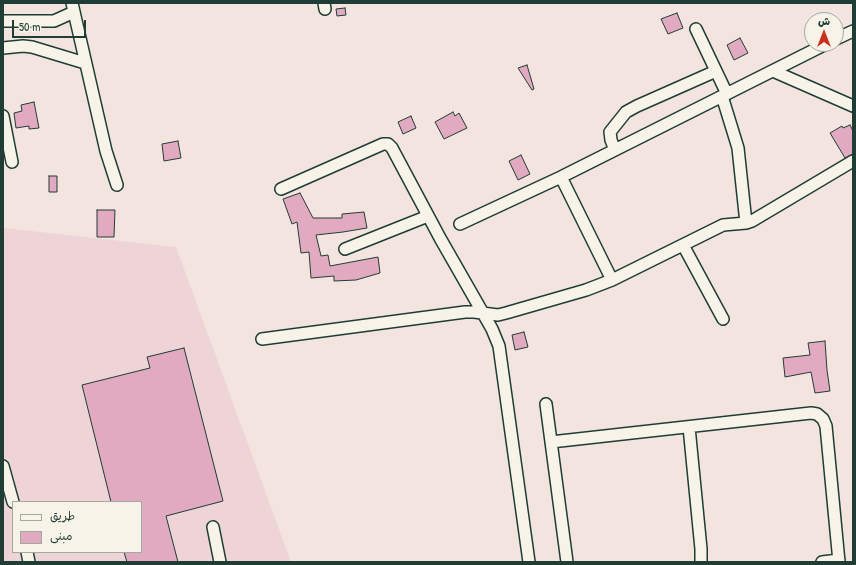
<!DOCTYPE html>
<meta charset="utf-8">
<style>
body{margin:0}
#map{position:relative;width:856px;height:565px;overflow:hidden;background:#f3e4e0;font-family:"Patrick Hand","Playpen Sans Arabic",sans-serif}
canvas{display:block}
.frame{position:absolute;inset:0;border:4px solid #1f3d34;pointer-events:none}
.legend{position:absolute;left:12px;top:501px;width:130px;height:52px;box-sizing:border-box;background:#f7f3e8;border:1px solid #a1aaa0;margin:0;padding:5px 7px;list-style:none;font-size:12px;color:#1f3d34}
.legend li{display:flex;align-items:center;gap:8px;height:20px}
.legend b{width:20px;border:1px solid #a1aaa0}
.north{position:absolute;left:804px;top:12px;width:40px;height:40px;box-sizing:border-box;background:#f7f3e8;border:1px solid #a1aaa0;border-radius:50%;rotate:0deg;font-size:11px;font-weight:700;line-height:16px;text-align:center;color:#1f3d34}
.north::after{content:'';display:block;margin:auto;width:14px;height:18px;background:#c8321e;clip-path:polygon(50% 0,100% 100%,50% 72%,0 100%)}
.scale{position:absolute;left:12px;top:20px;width:74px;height:18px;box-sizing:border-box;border:2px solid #1f3d34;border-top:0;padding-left:5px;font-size:12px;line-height:14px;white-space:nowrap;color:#1f3d34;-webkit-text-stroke:3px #f7f3e8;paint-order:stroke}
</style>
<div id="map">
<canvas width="856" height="565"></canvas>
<div class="frame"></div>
<ul class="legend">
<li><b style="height:5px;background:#f7f3e8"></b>طريق</li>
<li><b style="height:11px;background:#e1aac1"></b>مبنى</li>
</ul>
<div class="north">ش</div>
<div class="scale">50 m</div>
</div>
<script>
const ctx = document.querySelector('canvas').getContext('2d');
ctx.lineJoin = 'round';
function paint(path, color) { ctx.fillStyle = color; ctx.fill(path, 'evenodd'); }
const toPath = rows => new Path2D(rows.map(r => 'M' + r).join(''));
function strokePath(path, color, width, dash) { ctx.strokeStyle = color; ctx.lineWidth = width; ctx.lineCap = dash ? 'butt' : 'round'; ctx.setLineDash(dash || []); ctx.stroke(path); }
const built = toPath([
 [3,228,176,247,291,562,3,562],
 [13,502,141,502,141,552,13,552]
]);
const building = toPath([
 [345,8,346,15,337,16,336,9,345,8],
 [677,13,683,28,668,34,661,19,677,13],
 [740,38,748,53,734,60,727,45,740,38],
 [527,65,534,89,532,90,518,68,527,65],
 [34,102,39,128,29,129,29,126,16,128,14,113,22,111,21,105,34,102],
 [453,112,455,116,459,113,467,128,444,139,435,122,453,112],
 [411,116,416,128,403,134,398,122,411,116],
 [850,125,853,131,853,154,845,158,830,133,842,126,843,128,850,125],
 [178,141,181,158,164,161,162,144,178,141],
 [521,155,530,174,518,180,509,161,521,155],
 [49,176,57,176,57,192,49,192,49,176],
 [300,193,313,218,342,218,342,214,364,212,367,228,343,232,316,235,321,256,328,255,330,266,378,257,380,273,356,280,334,281,334,276,311,278,309,252,301,253,297,222,292,224,283,199,300,193],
 [97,210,115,210,114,237,97,237,97,210],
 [524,332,528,347,515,350,512,335,524,332],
 [825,341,827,370,830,391,815,393,811,372,785,377,783,358,810,355,808,343,825,341],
 [184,348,223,501,166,516,178,562,127,562,124,552,141,552,141,502,111,502,82,385,150,368,147,357,184,348]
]);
const minor = toPath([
 [72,3,106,151,117,185],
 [324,3,325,9],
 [3,21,54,21,74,12],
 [696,29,727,94],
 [836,39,853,31],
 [3,48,23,46,32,47,85,63],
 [773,71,853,106],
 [722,96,738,148,746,223],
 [3,116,12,162],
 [615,150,611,140,610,132,626,112,637,106,716,71],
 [561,177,612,280],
 [281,189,383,144,388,144,392,148,440,238,492,329,499,346,529,562],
 [460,224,561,177,826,44],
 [683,245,723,319],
 [345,249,428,216],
 [262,339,465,312,474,312,498,315,506,313,586,290,612,280,723,225,746,223,752,221,853,161],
 [546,404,567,562],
 [689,427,701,549,701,562],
 [551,442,811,413,817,414,823,419,826,426,839,562],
 [3,466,13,502],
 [213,527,220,562],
 [27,552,29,562],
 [822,562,839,560]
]);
paint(built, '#eed3d7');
paint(building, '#e1aac1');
strokePath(building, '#1f3d34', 1);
strokePath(minor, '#1f3d34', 14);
strokePath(minor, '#f7f3e8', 11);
</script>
